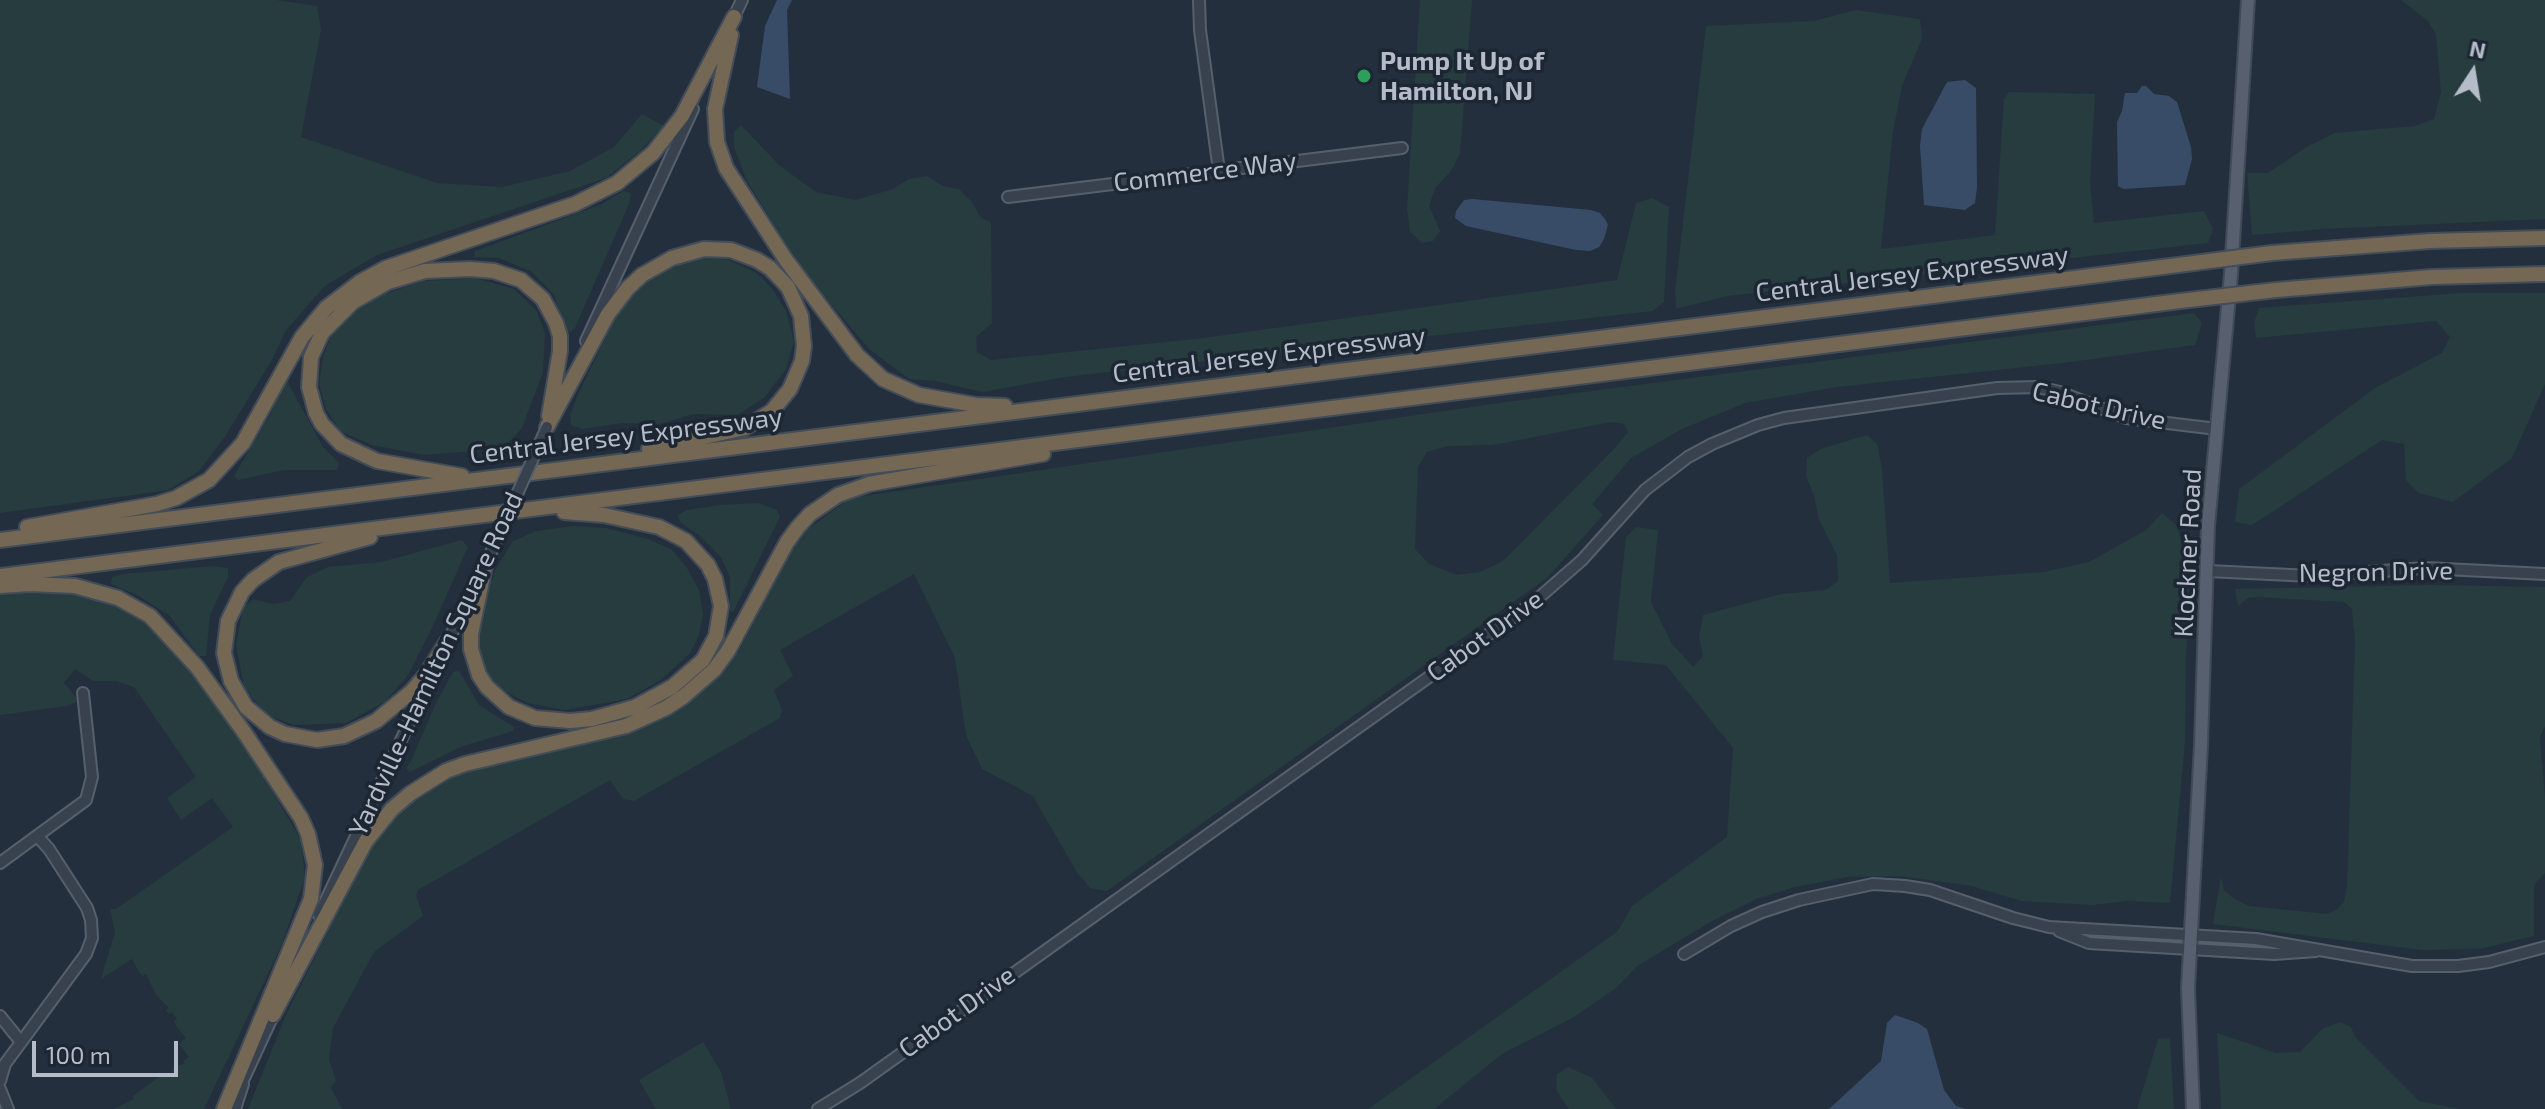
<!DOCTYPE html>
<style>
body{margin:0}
#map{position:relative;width:2545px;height:1109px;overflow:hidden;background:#242f3e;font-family:"Exo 2",sans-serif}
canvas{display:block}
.north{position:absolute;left:2433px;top:32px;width:80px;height:80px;-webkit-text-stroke:6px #1d2633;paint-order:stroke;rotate:12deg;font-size:22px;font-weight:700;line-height:32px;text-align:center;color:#b4bcc9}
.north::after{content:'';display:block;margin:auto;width:28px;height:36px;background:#b4bcc9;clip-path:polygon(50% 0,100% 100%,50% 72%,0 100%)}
.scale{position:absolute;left:32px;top:1041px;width:146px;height:36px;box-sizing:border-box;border:4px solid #b4bcc9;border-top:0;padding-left:10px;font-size:24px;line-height:28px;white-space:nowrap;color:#b4bcc9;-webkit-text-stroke:6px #1d2633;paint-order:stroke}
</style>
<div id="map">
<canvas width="2545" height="1109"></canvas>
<div class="north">N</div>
<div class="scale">100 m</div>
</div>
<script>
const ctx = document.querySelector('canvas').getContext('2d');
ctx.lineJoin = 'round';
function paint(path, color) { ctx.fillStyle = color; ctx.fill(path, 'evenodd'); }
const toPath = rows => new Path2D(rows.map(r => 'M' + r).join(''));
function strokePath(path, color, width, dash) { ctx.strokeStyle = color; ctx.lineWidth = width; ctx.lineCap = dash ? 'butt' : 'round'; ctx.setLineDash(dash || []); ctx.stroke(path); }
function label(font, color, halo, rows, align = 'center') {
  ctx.font = font + ' "Exo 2",sans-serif'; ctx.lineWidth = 7; ctx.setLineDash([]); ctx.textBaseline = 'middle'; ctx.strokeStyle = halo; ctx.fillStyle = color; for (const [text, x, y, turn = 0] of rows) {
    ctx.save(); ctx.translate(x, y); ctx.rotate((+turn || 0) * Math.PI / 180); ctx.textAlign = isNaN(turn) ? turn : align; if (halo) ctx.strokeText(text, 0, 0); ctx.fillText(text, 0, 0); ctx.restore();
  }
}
const green = toPath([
 [0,0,276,0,317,6,321,30,301,137,437,183,502,187,570,171,614,147,642,114,664,126,640,151,606,178,377,255,326,285,286,330,273,358,226,435,199,471,169,490,0,513],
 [1420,0,1472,0,1460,154,1451,171,1435,188,1429,206,1440,231,1433,241,1422,243,1410,232,1407,209],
 [2401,0,2545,0,2545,219,2323,229,2252,235,2247,173,2268,173,2305,148,2334,133,2415,126,2434,119,2441,92,2436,35,2428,21],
 [1856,10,1920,19,1922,39,1902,86,1893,131,1881,249,1995,235,2004,99,2009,92,2095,94,2090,183,2094,223,2204,211,2213,229,2208,243,1727,296,1676,309,1675,291,1706,26,1814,21],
 [741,125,780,166,816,192,856,200,893,189,909,179,927,176,943,186,959,189,972,202,981,218,991,222,992,323,976,337,977,352,991,360,1204,338,1617,280,1636,203,1652,198,1669,207,1664,302,1653,311,1065,377,982,392,935,381,909,379,869,349,812,282,783,239,747,181,734,147,734,132],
 [623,191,631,193,629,204,575,328,569,333,563,326,554,295,532,272,499,258,474,257,475,251,600,205],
 [702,255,729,260,755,272,772,288,786,311,794,341,786,369,764,398,737,415,694,414,659,424,623,423,582,429,571,425,570,415,579,392,621,306,644,283,674,265],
 [475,278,514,289,537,311,545,333,543,372,522,428,508,443,476,451,424,455,372,445,340,431,326,409,319,384,323,357,331,336,355,311,384,294,424,281],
 [2461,293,2545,293,2545,384,2512,458,2453,502,2418,493,2406,480,2404,444,2382,440,2252,525,2235,522,2239,489,2375,388,2442,353,2450,337,2436,321,2256,338,2254,322,2259,308],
 [2194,313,2202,323,2195,345,2063,363,1837,387,1745,403,1682,429,1631,458,1592,504,1603,515,1547,578,1107,891,1090,888,1076,871,1033,796,982,769,966,735,955,658,914,574,780,650,793,676,774,690,782,710,780,718,634,801,623,799,610,780,418,890,416,895,423,916,374,952,333,1028,329,1059,336,1081,331,1088,342,1109,248,1109,286,1015,372,844,398,810,443,782,478,768,642,727,676,712,711,684,740,649,799,536,850,498,1506,402],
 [1611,422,1624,424,1628,432,1615,448,1503,561,1480,572,1457,575,1429,564,1415,549,1418,467,1427,452,1448,446,1493,445],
 [287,381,323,447,339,463,337,470,284,470,238,480,234,476,270,415,283,384],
 [1867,435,1877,444,1882,469,1890,583,2044,572,2089,562,2146,530,2162,513,2177,526,2187,560,2189,617,2186,654,2185,742,2170,903,2128,901,2092,905,2021,901,1972,886,1900,876,1848,877,1795,887,1756,899,1712,921,1637,966,1616,988,1574,1017,1502,1054,1434,1109,1368,1109,1618,931,1632,906,1727,837,1733,748,1666,665,1613,660,1626,537,1636,527,1658,530,1651,602,1672,644,1693,667,1703,656,1699,637,1703,615,1781,594,1826,590,1838,581,1837,555,1819,520,1814,495,1806,476,1807,458,1821,449],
 [758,503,777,510,780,517,733,612,730,611,730,577,721,557,700,536,680,522,678,515,687,510,720,505],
 [573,526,606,528,648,539,672,550,687,568,699,590,703,614,699,635,690,653,661,680,627,699,565,710,527,703,501,689,487,676,478,654,476,633,495,570,513,541,536,531],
 [462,540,468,547,432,628,408,675,386,701,346,723,294,725,265,714,244,687,236,645,243,607,254,599,273,604,290,601,307,577,328,567,381,562],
 [212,566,228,568,228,577,210,615,206,656,199,656,169,615,137,595,111,584,112,577,124,574],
 [2429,585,2545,587,2545,726,2540,737,2545,798,2545,873,2534,885,2534,936,2479,949,2422,950,2213,924,2221,877,2224,890,2233,898,2249,906,2327,914,2336,910,2344,902,2347,885,2355,642,2352,609,2344,602,2258,597,2248,598,2238,606,2235,589],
 [25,586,90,592,129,607,155,626,245,745,301,840,305,877,282,944,204,1109,114,1109,134,1099,133,1096,160,1076,167,1076,173,1072,172,1068,185,1063,183,1061,189,1057,179,1044,186,1038,176,1026,174,1021,177,1019,172,1012,169,1014,166,1010,169,1008,156,995,146,974,143,976,139,972,132,959,101,979,115,932,110,909,116,909,233,827,212,798,181,820,167,798,196,777,134,687,116,681,93,681,75,669,64,683,79,701,67,706,0,715,0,592],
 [459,671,479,705,514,727,513,731,463,746,410,772,406,768,411,761,436,703,453,672],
 [2340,1022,2351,1027,2355,1037,2419,1101,2460,1109,2221,1109,2217,1033,2276,1053,2300,1052,2322,1029],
 [2170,1038,2174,1109,2137,1109,2158,1039],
 [703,1042,721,1072,731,1109,656,1109,639,1080],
 [1568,1067,1592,1078,1616,1109,1569,1109,1556,1090,1557,1074]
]);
const water = toPath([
 [777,0,792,0,787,10,790,99,757,87,765,26],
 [1965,80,1976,88,1977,187,1975,203,1965,210,1924,205,1920,146,1922,129,1947,82],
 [2142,86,2146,86,2154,94,2169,96,2177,102,2191,147,2192,159,2185,185,2124,189,2118,186,2117,122,2122,111,2125,93,2137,93],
 [1472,199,1591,210,1600,213,1605,219,1608,225,1604,239,1599,247,1590,251,1576,250,1466,226,1455,218,1456,211,1464,200],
 [1895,1015,1918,1023,1927,1029,1944,1090,1956,1106,1966,1109,1829,1109,1881,1061,1887,1023]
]);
const minor = toPath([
 [1199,0,1200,30,1219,171],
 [732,21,742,0],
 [1008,197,1402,148],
 [586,341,693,109],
 [2208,571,2311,576,2425,568,2545,574],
 [447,643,479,579],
 [0,863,86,800,92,777,83,693],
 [319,915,433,672],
 [2059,931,2089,943,2274,954,2316,951],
 [1684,954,1731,926,1762,912,1799,900,1873,884,1905,886,1930,890,2013,918,2049,927,2256,939,2412,966,2458,966,2489,962,2545,947],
 [0,1016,21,1042],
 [0,1081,5,1064,86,954,92,938,91,920,87,908,49,849,38,837],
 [0,1089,8,1109],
 [239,1089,276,1009],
 [235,1109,243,1084],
 [818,1109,860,1083,1534,602,1582,560,1645,490,1688,457,1712,444,1758,425,1784,418,1997,388,2038,387,2060,392,2126,418,2217,429]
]);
const major = toPath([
 [2193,1109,2188,988,2201,745,2208,526,2231,274,2248,0]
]);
const highway = toPath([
 [731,35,715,109,717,142,726,168,786,260,857,355,883,379,919,395,976,405,1005,406],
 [2272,253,2430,241,2545,238],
 [2276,290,2432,277,2545,274],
 [547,427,608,314,628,288,642,275,672,258,704,249,731,250,757,260,770,268,788,287,801,316,804,346,802,361,790,389,772,411,745,428,649,449],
 [462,476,377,461,341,444,322,424,316,413,309,387,311,357,322,333,353,302,388,282,425,271,470,269,494,271,521,280,543,299,556,323,560,336,560,351,549,416],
 [27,527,157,504,176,498,209,480,243,443,302,337,326,308,360,282,386,268,575,204,617,183,653,153,682,116,734,17],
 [370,537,279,562,253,580,242,592,228,621,224,653,231,681,246,707,270,727,285,734,317,740,344,736,376,721,411,692,425,676,448,640],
 [0,540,2186,264],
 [485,566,471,634,471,649,479,675,487,687,509,707,535,718,570,721,592,719,635,707,672,687,703,660,716,636,721,606,715,579,708,565,686,541,659,527,604,515,564,512],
 [0,576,2180,301],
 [0,586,30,584,75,586,118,598,150,616,197,667,244,732,301,818,308,834,315,865,311,899,224,1109],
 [273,1015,366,841,392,809,411,793,446,771,465,764,626,726,666,708,683,697,714,670,728,651,787,542,798,527,810,514,838,495,869,484,1043,454]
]);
const minorBridge = toPath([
 [485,566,547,427]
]);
const highwayBridge = toPath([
 [2186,264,2272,253],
 [2180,301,2276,290]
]);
const markers = [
 [1364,76,8,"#2e9e5b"]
];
const poiNames = [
 ["Pump It Up of",1380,61],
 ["Hamilton, NJ",1380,91]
];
const streetNames = [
 ["Commerce Way",1205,172,-7],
 ["Central Jersey Expressway",1912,274,-7],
 ["Central Jersey Expressway",1269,355,-7],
 ["Cabot Drive",2099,406,13],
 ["Central Jersey Expressway",626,436,-7],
 ["Klockner Road",2188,553,-87],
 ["Negron Drive",2376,572,-1],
 ["Cabot Drive",1485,636,-36],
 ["Yardville-Hamilton Square Road",436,664,-65],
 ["Cabot Drive",957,1012,-36]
];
paint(green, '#263c3f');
paint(water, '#394c67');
strokePath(minor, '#565f6c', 14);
strokePath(major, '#414a57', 16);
strokePath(highway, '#434c59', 18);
strokePath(minor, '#38414e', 10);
strokePath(major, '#56606e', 12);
strokePath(highway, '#746855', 14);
strokePath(minorBridge, '#565f6c', 14, []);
strokePath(highwayBridge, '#434c59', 18, []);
strokePath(minorBridge, '#38414e', 10);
strokePath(highwayBridge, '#746855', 14);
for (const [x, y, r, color] of markers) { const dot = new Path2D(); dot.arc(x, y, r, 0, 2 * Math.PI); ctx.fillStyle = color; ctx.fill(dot); strokePath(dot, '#1d2633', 3); }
label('bold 26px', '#b4bcc9', '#1d2633', poiNames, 'left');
label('26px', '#b4bcc9', '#1d2633', streetNames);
</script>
